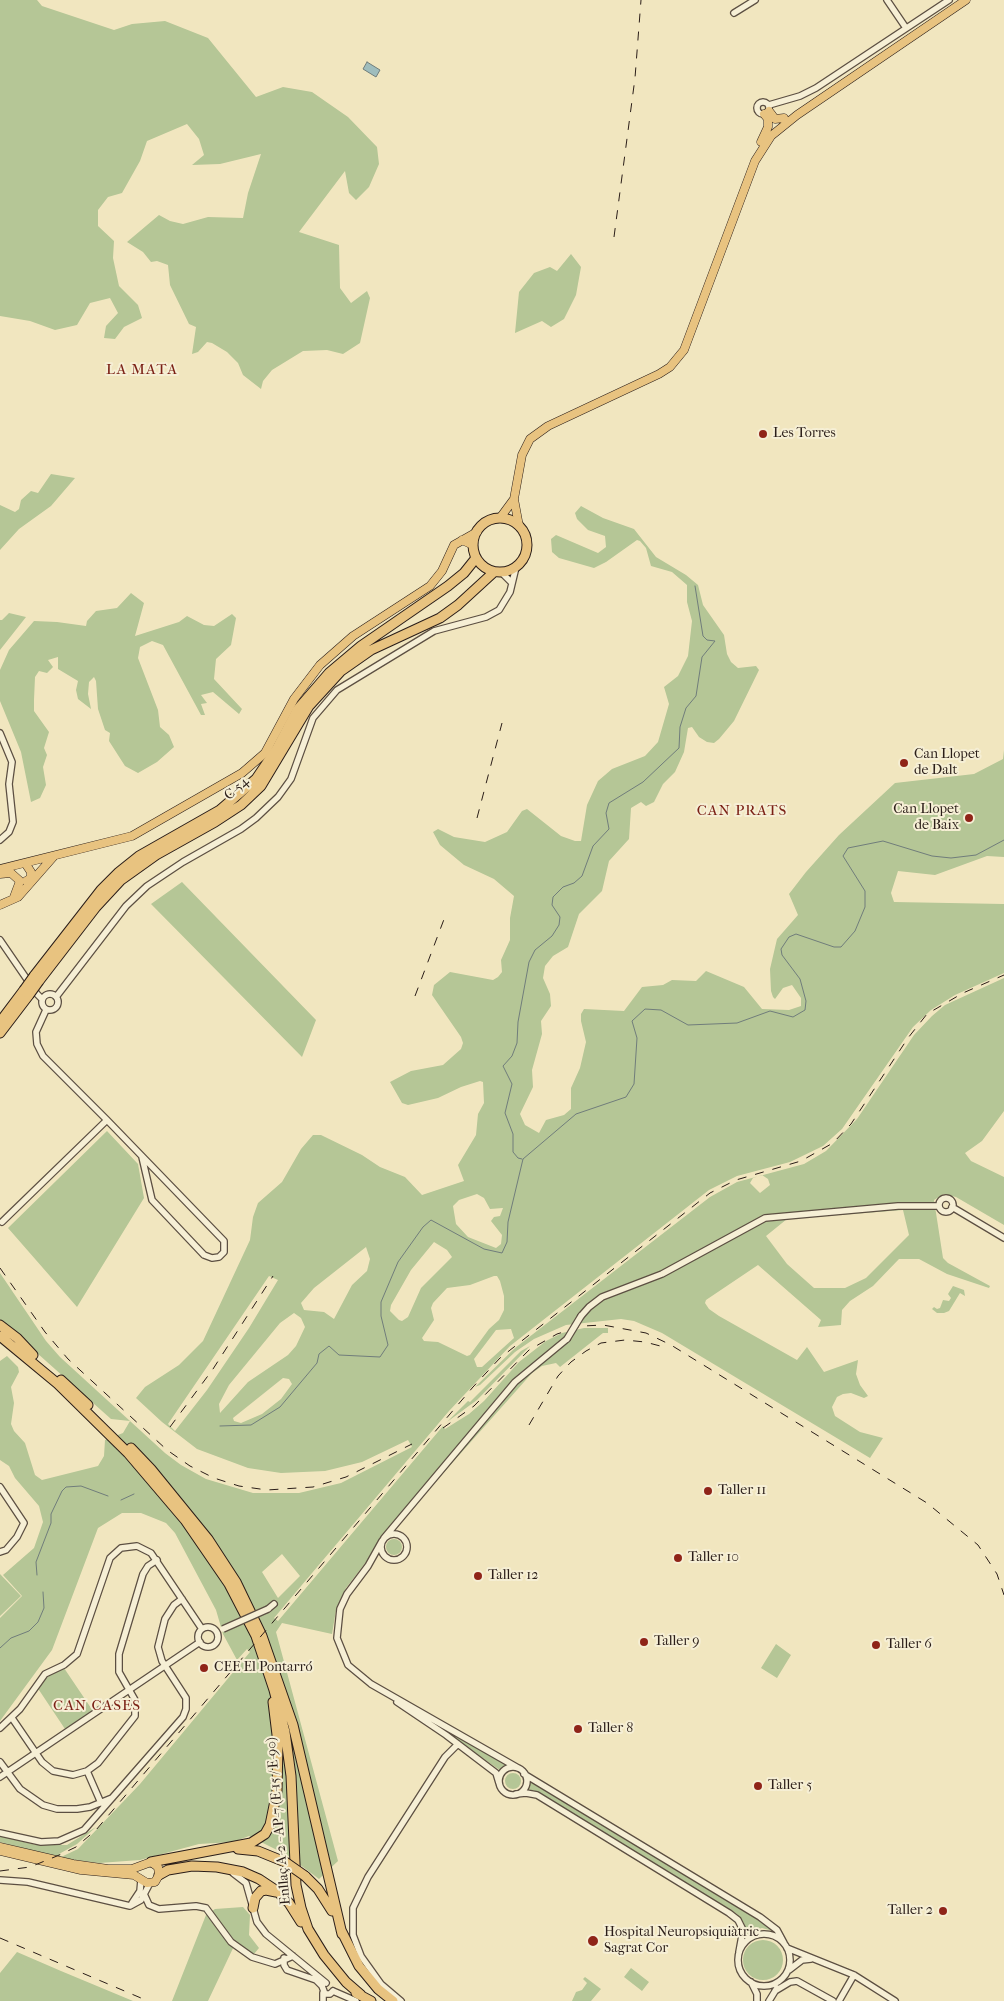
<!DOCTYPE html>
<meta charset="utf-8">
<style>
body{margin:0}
canvas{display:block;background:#f1e6bf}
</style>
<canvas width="1004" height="2001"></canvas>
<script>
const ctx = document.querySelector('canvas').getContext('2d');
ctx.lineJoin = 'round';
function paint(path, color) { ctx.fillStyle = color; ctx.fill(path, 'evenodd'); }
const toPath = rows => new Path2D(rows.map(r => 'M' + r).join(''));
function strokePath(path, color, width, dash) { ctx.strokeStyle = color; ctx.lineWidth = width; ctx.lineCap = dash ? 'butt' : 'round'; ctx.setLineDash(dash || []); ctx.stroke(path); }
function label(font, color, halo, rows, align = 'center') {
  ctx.font = font + ' "IM FELL French Canon",serif'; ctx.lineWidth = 4; ctx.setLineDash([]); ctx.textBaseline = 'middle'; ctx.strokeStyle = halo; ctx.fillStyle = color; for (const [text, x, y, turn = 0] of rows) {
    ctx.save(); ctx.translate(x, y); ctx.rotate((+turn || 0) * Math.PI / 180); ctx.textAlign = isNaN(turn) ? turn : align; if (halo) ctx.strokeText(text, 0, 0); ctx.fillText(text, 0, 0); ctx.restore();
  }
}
const green = toPath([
 [0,0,37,0,42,6,114,30,132,24,165,21,208,38,256,97,283,87,312,92,348,117,377,147,379,164,369,187,356,200,349,193,345,171,299,232,339,245,340,288,351,303,367,291,370,298,360,343,343,354,327,350,303,351,272,370,263,381,261,389,243,375,238,363,227,352,212,343,207,342,198,352,192,354,196,327,189,324,170,285,168,265,157,261,151,262,143,252,127,242,159,215,170,221,183,224,208,217,243,218,248,193,261,154,220,164,192,165,204,155,199,139,187,124,147,141,140,161,122,193,108,197,98,210,98,226,114,241,113,258,119,286,138,305,142,318,124,327,115,339,104,338,106,326,118,313,110,298,90,303,77,325,55,330,30,321,0,316],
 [571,254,581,267,576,295,564,319,551,327,542,321,515,333,519,292,534,273,550,267,557,271],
 [51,474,75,478,51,506,19,529,0,550,0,505,15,512,19,509,21,500,31,491,38,493],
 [581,506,603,518,634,529,656,557,686,575,698,585,703,605,724,635,727,654,731,662,738,668,756,666,759,670,734,721,719,739,714,743,707,742,699,737,692,727,688,728,684,752,675,772,663,784,654,802,646,806,641,802,631,808,629,839,609,861,602,891,579,914,568,947,553,956,545,966,543,978,550,994,551,1006,541,1021,542,1034,532,1070,533,1087,520,1114,525,1125,539,1133,546,1120,564,1115,571,1109,571,1088,580,1068,586,1042,581,1021,581,1014,584,1009,624,1011,642,987,663,985,672,980,696,981,706,971,744,987,762,1009,789,1010,801,1006,801,998,792,985,783,988,775,999,773,997,771,991,770,969,777,939,798,915,789,894,806,872,839,835,895,783,974,774,1003,759,1004,750,1004,857,987,856,935,875,898,871,891,893,894,902,1004,904,1004,973,955,995,931,1010,913,1027,842,1129,823,1146,790,1162,737,1176,709,1190,510,1346,449,1411,274,1618,278,1621,443,1426,445,1429,469,1414,484,1401,519,1362,546,1341,562,1333,584,1328,608,1328,608,1333,603,1333,560,1367,556,1363,542,1366,532,1373,429,1489,428,1488,401,1522,381,1536,376,1549,346,1588,336,1610,332,1634,282,1623,276,1632,338,1861,319,1879,287,1855,249,1836,233,1842,199,1844,140,1860,99,1863,61,1858,0,1842,0,1836,36,1845,67,1845,96,1827,77,1844,59,1854,61,1857,78,1849,140,1784,250,1652,247,1649,237,1660,223,1634,216,1610,175,1533,166,1523,141,1513,122,1513,98,1528,52,1650,0,1721,0,1618,22,1596,3,1575,34,1548,43,1522,39,1506,15,1478,9,1466,0,1460,0,1361,7,1356,18,1367,19,1372,11,1387,14,1403,11,1424,14,1431,25,1443,35,1475,42,1480,98,1466,104,1456,105,1440,123,1433,130,1421,111,1419,0,1320,0,1273,46,1341,60,1357,165,1453,181,1465,206,1479,253,1493,299,1493,341,1483,412,1447,408,1440,362,1462,325,1471,281,1473,248,1468,197,1449,162,1422,136,1398,145,1387,179,1365,203,1341,250,1240,253,1217,258,1203,282,1182,301,1149,313,1135,321,1135,362,1155,380,1167,405,1177,422,1195,464,1181,458,1165,476,1135,478,1114,484,1103,483,1082,480,1081,461,1087,438,1098,408,1105,402,1103,390,1082,411,1071,443,1065,461,1049,463,1043,461,1037,432,995,434,985,450,972,493,980,498,977,502,972,501,960,510,940,510,918,514,896,494,879,464,865,440,845,433,832,438,829,454,837,485,842,507,832,522,811,527,809,561,836,575,841,581,841,587,805,598,781,612,769,645,756,658,742,669,704,664,687,678,676,688,656,692,621,687,602,687,585,672,572,651,566,646,548,640,541,637,540,606,562,594,568,559,558,552,552,551,539,556,535,598,553,606,547,605,536,588,530,577,519,575,513],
 [477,1194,484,1198,490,1209,503,1208,500,1216,494,1217,491,1221,502,1235,501,1244,496,1248,468,1237,456,1224,453,1206,459,1200],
 [434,1242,447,1250,452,1257,421,1288,408,1317,402,1321,399,1320,390,1311,391,1305,411,1270],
 [366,1247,370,1259,367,1271,352,1285,334,1319,324,1312,304,1310,301,1303,314,1288],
 [269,1276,278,1280,249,1328,207,1390,175,1431,168,1424],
 [494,1276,497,1276,500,1281,504,1296,504,1310,499,1320,489,1329,470,1355,467,1356,438,1342,424,1341,422,1338,434,1320,431,1308,433,1303,447,1288,470,1285],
 [294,1313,301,1318,305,1327,296,1346,288,1355,248,1382,220,1413,219,1404,229,1385,280,1323],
 [511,1329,514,1338,482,1367,477,1367,474,1359,496,1330],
 [283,1378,289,1379,292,1384,281,1399,262,1414,241,1423,234,1421,233,1418],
 [282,1554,300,1576,278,1598,262,1572],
 [131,593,144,603,135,636,179,622,187,616,204,625,214,626,232,614,236,618,231,645,216,659,214,679,242,709,239,714,213,692,201,695,207,703,201,704,205,715,201,715,163,645,152,641,140,647,138,658,158,710,160,727,169,735,174,747,157,762,138,773,125,766,109,741,110,733,105,730,98,709,96,681,94,677,89,682,88,694,91,709,78,699,76,690,78,681,58,669,58,657,48,660,53,667,47,673,39,671,35,677,34,700,34,711,49,732,44,748,47,755,43,767,46,785,40,798,31,802,21,752,0,701,0,670,9,650,34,621,57,622,86,626,87,621,96,611,117,608],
 [9,613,26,617,0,650,0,620,2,620],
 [182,882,316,1020,302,1057,151,904],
 [1004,978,1004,1111,982,1141,965,1153,971,1161,1004,1177,1004,1225,956,1197,944,1194,934,1200,943,1258,948,1263,990,1286,989,1288,947,1274,919,1259,899,1259,873,1286,850,1301,842,1310,841,1325,818,1327,821,1320,758,1265,706,1300,705,1303,709,1309,719,1316,797,1360,807,1347,824,1372,858,1360,856,1374,860,1385,868,1396,864,1398,851,1393,843,1394,837,1397,832,1407,835,1416,860,1432,883,1438,870,1458,662,1333,634,1321,621,1319,566,1325,534,1339,515,1352,480,1385,475,1387,515,1348,710,1197,737,1182,804,1164,826,1151,857,1119,914,1035,932,1016,945,1005],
 [762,1175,768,1179,770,1185,760,1193,750,1183,753,1178],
 [903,1210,909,1235,866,1278,845,1288,814,1288,787,1264,766,1236,787,1219],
 [107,1131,138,1164,144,1198,77,1307,8,1228],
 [953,1286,964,1290,965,1296,960,1293,949,1311,944,1313,937,1313,932,1309,934,1307,937,1309,940,1308,943,1300,949,1301,951,1298,948,1294],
 [530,1346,477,1400,447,1422,468,1401,470,1402,521,1351],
 '386 1547a8 8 0 1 1 16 0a8 8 0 1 1-16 0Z',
 [0,1574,21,1596,0,1616],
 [776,1644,791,1655,777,1678,761,1668],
 [64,1668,93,1711,65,1729,37,1687,51,1674],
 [447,1730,508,1765,501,1771,446,1732],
 '505 1781a8 8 0 1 1 16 0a8 8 0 1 1-16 0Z',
 [529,1782,539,1784,765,1923,773,1931,762,1928,752,1931,746,1935,744,1923,737,1914,577,1816,535,1791,527,1789],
 [243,1907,250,1915,249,1935,259,1948,254,1954,235,1944,208,2001,172,2001,206,1915,215,1909],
 '743 1960a20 20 0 1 1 40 0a20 20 0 1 1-40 0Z',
 [17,1952,61,1971,133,2001,0,2001,0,1973],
 [631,1968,649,1982,642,1991,624,1977],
 [585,1977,601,1989,591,2001,572,2001,576,1992,582,1990,587,1983,583,1979]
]);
const water = toPath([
 [367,62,380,70,376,77,363,69,367,62]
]);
const stream = toPath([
 [522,1159,518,1158,513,1152,513,1134,505,1113,512,1084,503,1066,512,1056,517,1043,518,1022,529,962,535,950,552,936,559,925,560,917,552,905,553,897,563,887,574,883,582,876,593,846,609,829,606,813,609,803,643,782,679,748,680,727,686,708,696,696,702,657,715,641,707,640,703,636,695,586],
 [220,1426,251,1425,280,1407,317,1363,319,1354,329,1346,339,1355,380,1357,388,1345,381,1316,381,1302,398,1262,423,1227,431,1220,484,1249,502,1253,507,1242,508,1222,523,1159,576,1114,626,1097,634,1084,637,1038,632,1021,645,1009,661,1010,688,1025,737,1023,770,1011,793,1017,805,1010,806,1001,800,979,782,955,781,949,789,937,796,934,834,947,841,947,855,931,865,907,865,891,843,856,848,848,883,841,932,856,951,858,976,855,1004,840],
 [121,1500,134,1494],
 [37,1575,36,1562,51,1523,51,1514,62,1491,66,1487,81,1486,108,1496],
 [0,1648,11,1638,29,1631,38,1622,44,1608,43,1592]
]);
const minor = toPath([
 [887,0,906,28],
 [734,13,755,0],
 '757 108a6 6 0 1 1 12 0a6 6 0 1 1-12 0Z',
 [769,105,800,96,816,88,949,0],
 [501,572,511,582],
 [0,733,12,762,9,784,13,822,9,832,0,840],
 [0,940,37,994,42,999],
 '42 1002a8 8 0 1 1 16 0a8 8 0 1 1-16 0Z',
 [56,997,126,906,147,886,183,862,241,829,256,818,278,797,291,779,313,718,337,690,434,631,486,617,499,610,510,592,516,567],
 [46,1010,36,1032,37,1044,43,1056,107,1120,224,1241,224,1252,219,1257,212,1258,204,1255,152,1200,142,1157],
 '939 1205a7 7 0 1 1 14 0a7 7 0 1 1-14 0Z',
 [952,1207,1004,1238],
 [2,1222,107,1120],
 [581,1316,589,1307,602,1297,662,1274,765,1218,898,1206,939,1206],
 [0,1487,24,1523,17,1537,6,1550,0,1552],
 '381 1547a13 13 0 1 1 26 0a13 13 0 1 1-26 0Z',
 [384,1538,515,1382,567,1339],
 [382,1541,368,1566,347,1594,340,1609,337,1638,348,1665,371,1684,518,1768],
 [268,1609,274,1604],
 '198 1637a10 10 0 1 1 20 0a10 10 0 1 1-20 0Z',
 [397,1702,446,1735,496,1773,499,1783],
 [12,1718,42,1762,53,1771,73,1775,87,1771,98,1763,135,1716,135,1700,119,1672,119,1654,143,1574,148,1566,157,1560],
 [0,1728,20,1709,45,1674,64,1665,77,1654,110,1558,121,1548,137,1546,151,1553,202,1629],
 [0,1762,20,1789,43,1805,57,1809,77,1809,90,1807,112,1798],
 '499 1781a14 14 0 1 1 28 0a14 14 0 1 1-28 0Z',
 [87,1771,101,1803],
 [524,1774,760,1917,777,1930,784,1943],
 [0,1777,200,1642],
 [516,1794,526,1793,537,1795,729,1913,738,1920,743,1930,739,1952],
 [0,1833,41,1842,59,1841,84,1830,183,1717,186,1709,186,1698,162,1661,158,1647,165,1619,174,1605,182,1599],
 [233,1873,246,1883,257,1922,266,1934,326,1983],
 [0,1880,28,1882,130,1906,141,1900,150,1883],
 [144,1894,149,1905,159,1909,196,1906,206,1908,231,1942,252,1957,275,1964,293,1956],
 [132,1903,140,1891,141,1880],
 '738 1960a26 26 0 1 1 52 0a26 26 0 1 1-52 0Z',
 [787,1948,854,1975,895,2001],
 [284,1958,284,1965,287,1970,316,1980,322,1986],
 [789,1970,802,1960,811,1959],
 [751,1982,757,1994,757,2001],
 [322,1986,325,1994,330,1994,333,1991],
 [333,1991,356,2001],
 [775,1991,790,1982,797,1981,833,2001],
 [323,1993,323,2001],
 [401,2001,381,1984,361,1956,353,1935,353,1908,368,1877,445,1757,458,1744],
 [769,2001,777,1988],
 [839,2001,854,1975]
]);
const major = toPath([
 [769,111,775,119,784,118],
 [761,142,768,127,768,119,764,114],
 [500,518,514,499],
 [519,526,514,499,522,455,530,439,548,426,659,374,670,367,684,350,755,161,771,136,797,115,966,0],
 [462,540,473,545],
 [25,863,31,872,31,878,26,881],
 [0,869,132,836,242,773,265,753,294,699,320,665,353,636,430,586,442,571,454,545,477,532],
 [0,874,11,873,20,881,14,897],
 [0,905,18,897,54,856],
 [0,1847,73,1864,108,1869,132,1869,151,1862,158,1867,159,1875,155,1882,147,1883,134,1875,81,1870,0,1851]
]);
const highway = toPath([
 '473 545a27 27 0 1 1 54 0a27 27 0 1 1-54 0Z',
 [34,976,101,890,119,872,139,856,220,810,256,779,277,748,297,710,329,673,361,646,448,586,464,573,476,558],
 [39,981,96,907,121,880,156,855,215,822,241,805,261,786,309,706,341,671,371,650,440,618,458,605,494,572],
 [0,1022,24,990],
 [0,1033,29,995],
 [0,1325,17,1338,33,1355],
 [0,1336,58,1384,128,1453,185,1520,229,1584,256,1636,274,1690,285,1732,291,1776,296,1885,301,1908,308,1929,324,1955,346,1982,361,1995],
 [61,1380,88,1405],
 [131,1448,151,1469,208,1539,236,1582,262,1636,293,1725,342,1934],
 [238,1849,258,1851,285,1862],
 [151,1862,251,1843,265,1834,270,1825,277,1791,278,1743,273,1702],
 [159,1875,168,1870,192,1866,217,1867,243,1872,259,1879,277,1891,289,1903,301,1922],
 [305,1876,318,1889,332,1911],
 [253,1908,255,1898,261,1891,266,1890,276,1892],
 [341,1930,359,1966,378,1989,393,2001],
 [356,1993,371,2001]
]);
const rail = toPath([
 [614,237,635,78,641,0],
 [477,818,502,723],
 [415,996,446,914],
 [0,1268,45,1332,68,1359,167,1450,190,1466,214,1478,239,1486,267,1490,313,1487,346,1477,412,1444],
 [529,1425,558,1376,571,1362,586,1351,601,1343,625,1340,645,1342,664,1347],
 [170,1427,213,1369,273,1276],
 [443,1428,474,1406,529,1350,557,1334,583,1326,603,1325,646,1333,671,1345,927,1503,978,1545,997,1574,1004,1595],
 [0,1871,30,1867,57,1856,76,1847,96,1830,473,1387,500,1358,710,1193,736,1180,801,1161,833,1143,851,1124,908,1038,927,1014,963,993,1004,975],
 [0,1938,148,2001]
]);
const minorBridge = toPath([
 [567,1339,581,1316],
 [223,1629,268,1609]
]);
const highwayBridge = toPath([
 [24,990,34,976],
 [29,995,39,981],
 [285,1862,305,1876]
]);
const markers = [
 [763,434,5,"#8f2418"],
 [904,763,5,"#8f2418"],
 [969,818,5,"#8f2418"],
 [708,1491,5,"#8f2418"],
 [678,1558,5,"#8f2418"],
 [478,1576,5,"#8f2418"],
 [644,1642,5,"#8f2418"],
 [876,1645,5,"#8f2418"],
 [204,1668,5,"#8f2418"],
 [578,1729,5,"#8f2418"],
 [758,1786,5,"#8f2418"],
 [943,1911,5,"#8f2418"],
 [593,1941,6,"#8f2418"]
];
const poiNames = [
 ["Les Torres",773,434],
 ["Can Llopet",914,755],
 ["de Dalt",914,771],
 ["Can Llopet",959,810,"right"],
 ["de Baix",959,826,"right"],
 ["Taller 11",718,1491],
 ["Taller 10",688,1558],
 ["Taller 12",488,1576],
 ["Taller 9",654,1642],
 ["Taller 6",886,1645],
 ["CEE El Pontarró",214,1668],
 ["Taller 8",588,1729],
 ["Taller 5",768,1786],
 ["Taller 2",933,1911,"right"],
 ["Hospital Neuropsiquiàtric",604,1933],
 ["Sagrat Cor",604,1949]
];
const streetNames = [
 ["C-54",237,789,-41],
 ["Enllaç A-2 - AP-7 (E-15 / E-90)",279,1821,-95]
];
const neighbourhoodNames = [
 ["LA MATA",142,370],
 ["CAN PRATS",742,811],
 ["CAN CASES",97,1706]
];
paint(green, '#b5c696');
paint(water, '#9fbdbd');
strokePath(water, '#707d7b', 1);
strokePath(stream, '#707d7b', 1);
strokePath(minor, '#5c4f42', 8);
strokePath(major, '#2a1d18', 9);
strokePath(highway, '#2a1d18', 11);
strokePath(minor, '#f6efd5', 5.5);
strokePath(major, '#e8c380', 8);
strokePath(highway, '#e8c380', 9);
strokePath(rail, '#2a1d18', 1, [9, 9]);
strokePath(minorBridge, '#5c4f42', 8, []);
strokePath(highwayBridge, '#2a1d18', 11, []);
strokePath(minorBridge, '#f6efd5', 5.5);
strokePath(highwayBridge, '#e8c380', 9);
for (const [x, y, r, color] of markers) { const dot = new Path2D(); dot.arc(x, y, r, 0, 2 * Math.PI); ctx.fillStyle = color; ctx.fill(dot); strokePath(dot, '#f6efd5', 2); }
label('14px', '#2a1d18', '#f6efd5', poiNames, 'left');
label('14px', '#2a1d18', '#f6efd5', streetNames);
ctx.letterSpacing = '1px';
label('15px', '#7a1f14', '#f6efd5', neighbourhoodNames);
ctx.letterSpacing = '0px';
</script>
